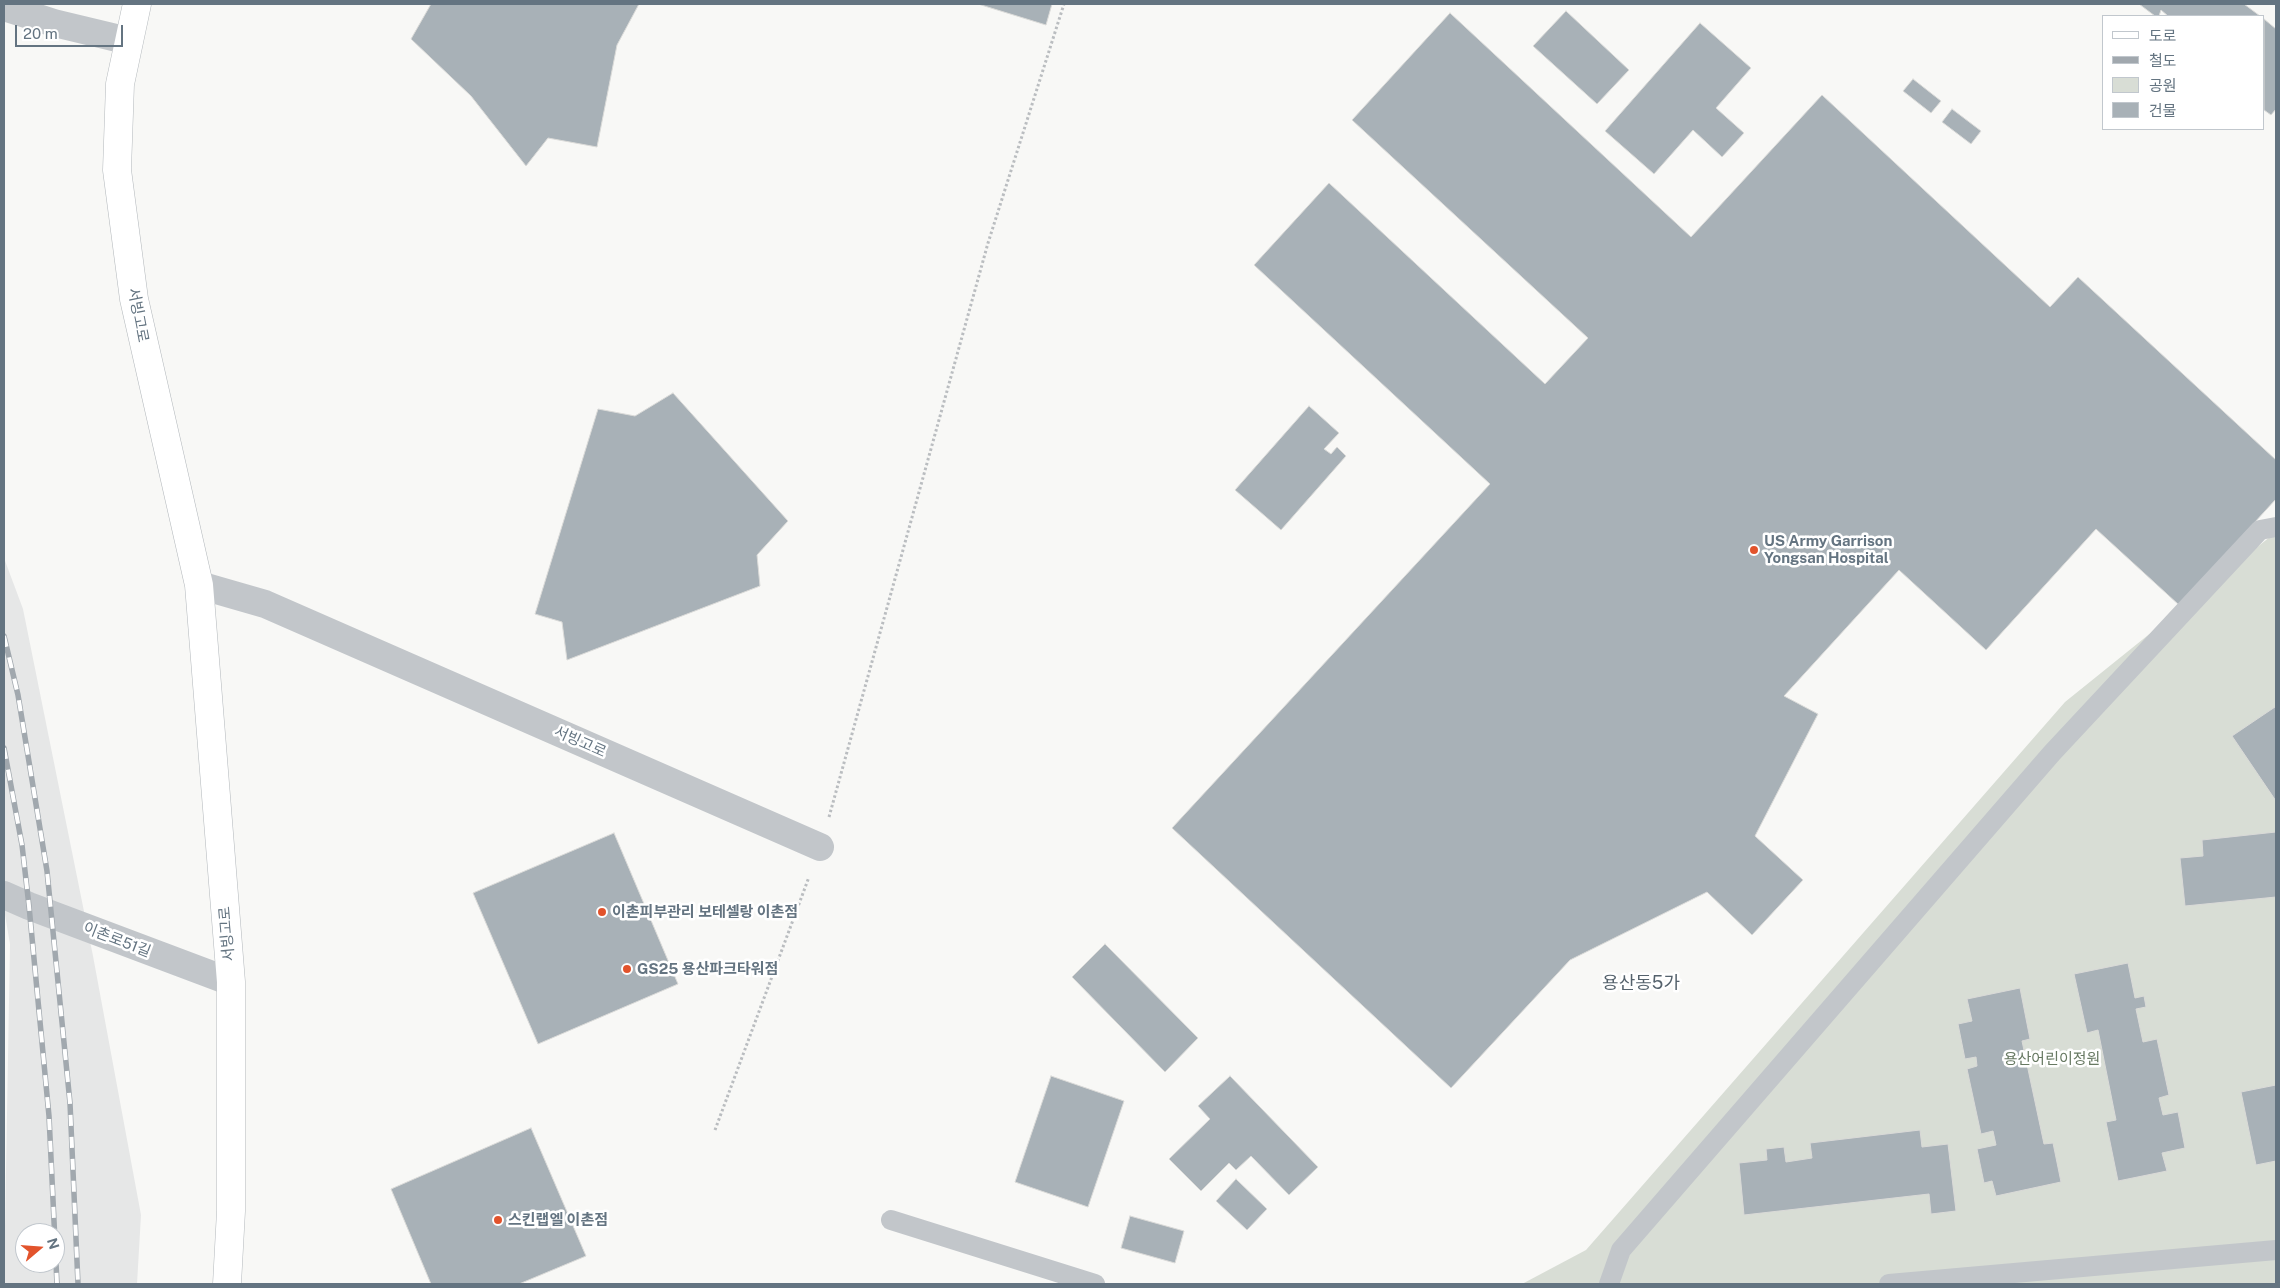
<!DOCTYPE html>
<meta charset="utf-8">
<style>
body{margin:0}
#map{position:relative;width:2280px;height:1288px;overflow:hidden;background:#f8f8f6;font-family:"Public Sans","Noto Sans KR",sans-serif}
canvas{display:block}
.frame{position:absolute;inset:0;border:5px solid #647481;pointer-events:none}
.legend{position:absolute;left:2102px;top:15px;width:162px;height:115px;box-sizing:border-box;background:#fff;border:1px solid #c1c7cd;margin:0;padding:6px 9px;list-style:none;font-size:15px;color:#647481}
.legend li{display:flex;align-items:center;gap:10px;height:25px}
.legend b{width:25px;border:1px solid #c1c7cd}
.north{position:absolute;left:15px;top:1223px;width:50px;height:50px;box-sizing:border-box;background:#fff;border:1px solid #c1c7cd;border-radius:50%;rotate:72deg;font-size:14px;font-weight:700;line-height:20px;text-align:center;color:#647481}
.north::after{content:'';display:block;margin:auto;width:18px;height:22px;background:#e2532c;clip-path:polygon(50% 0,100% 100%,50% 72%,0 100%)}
.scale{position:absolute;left:15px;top:25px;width:108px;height:22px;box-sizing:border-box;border:2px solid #647481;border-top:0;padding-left:6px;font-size:15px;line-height:18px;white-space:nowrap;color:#647481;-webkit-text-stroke:4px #fff;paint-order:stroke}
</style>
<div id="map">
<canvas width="2280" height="1288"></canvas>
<div class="frame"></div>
<ul class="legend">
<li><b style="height:6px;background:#fff"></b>도로</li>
<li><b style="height:6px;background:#a1a8ae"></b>철도</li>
<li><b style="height:14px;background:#d8ddd5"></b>공원</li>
<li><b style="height:14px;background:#a8b1b7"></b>건물</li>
</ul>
<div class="north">N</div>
<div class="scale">20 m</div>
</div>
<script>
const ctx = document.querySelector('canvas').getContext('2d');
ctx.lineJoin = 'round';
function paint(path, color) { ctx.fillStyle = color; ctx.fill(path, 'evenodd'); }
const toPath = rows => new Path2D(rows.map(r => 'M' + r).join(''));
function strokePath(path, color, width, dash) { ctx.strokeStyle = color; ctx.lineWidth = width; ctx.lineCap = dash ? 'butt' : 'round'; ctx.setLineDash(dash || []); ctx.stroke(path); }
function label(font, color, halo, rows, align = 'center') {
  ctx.font = font + ' "Public Sans","Noto Sans KR",sans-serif'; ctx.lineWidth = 5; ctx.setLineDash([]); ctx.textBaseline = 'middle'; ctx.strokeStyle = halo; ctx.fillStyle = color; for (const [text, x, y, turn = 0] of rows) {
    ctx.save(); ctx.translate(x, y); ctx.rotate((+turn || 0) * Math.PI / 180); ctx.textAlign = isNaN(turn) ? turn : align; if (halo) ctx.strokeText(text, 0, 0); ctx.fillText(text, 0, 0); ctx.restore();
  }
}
const built = toPath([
 [4,558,23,609,93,956,141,1215,137,1284,4,1284,10,944,4,909],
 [25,1233,55,1233,55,1263,25,1263]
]);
const green = toPath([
 [2276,532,2276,1284,1522,1284,1586,1250,2065,702]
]);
const building = toPath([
 [431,4,639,4,617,45,597,147,548,138,526,166,471,96,411,39,431,4],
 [978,4,1052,4,1046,25,978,4],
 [2139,4,2244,4,2260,16,2168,16,2161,10,2159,16,2155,16,2139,4],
 [1566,11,1629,70,1597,104,1533,46,1566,11],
 [1450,13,1691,237,1822,95,2050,307,2078,277,2276,460,2276,499,2179,605,2096,529,1986,650,1899,570,1784,696,1818,714,1755,836,1803,880,1752,935,1707,892,1570,960,1451,1088,1172,828,1490,484,1254,265,1329,183,1545,384,1588,338,1352,120,1450,13],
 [2264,19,2276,29,2276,109,2271,115,2264,110,2264,19],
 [1700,23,1751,68,1716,108,1744,133,1722,157,1693,130,1654,174,1605,131,1700,23],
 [1913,79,1941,101,1931,113,1903,91,1913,79],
 [1952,109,1981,131,1971,144,1942,122,1952,109],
 [673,393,788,521,757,555,760,586,567,660,562,622,535,614,598,409,635,416,673,393],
 [1309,406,1339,433,1324,449,1331,454,1337,447,1346,456,1281,530,1235,490,1309,406],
 [2275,707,2276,709,2276,801,2232,736,2275,707],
 [2276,832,2276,897,2185,906,2180,858,2203,856,2202,840,2276,832],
 [614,833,678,984,538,1044,473,893,614,833],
 [1105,944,1198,1038,1165,1072,1072,977,1105,944],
 [2128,963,2135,998,2144,996,2146,1007,2136,1009,2143,1042,2157,1039,2169,1095,2159,1098,2163,1115,2178,1112,2185,1148,2162,1153,2167,1171,2118,1181,2106,1122,2116,1120,2098,1030,2087,1033,2074,974,2128,963],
 [2020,988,2030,1039,2022,1041,2044,1144,2053,1143,2061,1182,1996,1196,1992,1181,1984,1183,1977,1149,1996,1145,1993,1131,1981,1134,1967,1069,1977,1066,1976,1057,1965,1059,1958,1024,1972,1021,1967,999,2020,988],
 [1051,1076,1124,1101,1088,1207,1015,1182,1051,1076],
 [1230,1076,1318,1167,1289,1195,1251,1156,1236,1170,1229,1163,1201,1191,1169,1159,1210,1119,1198,1106,1230,1076],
 [2276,1085,2276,1161,2256,1165,2241,1092,2276,1085],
 [531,1128,586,1256,519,1284,431,1284,391,1189,531,1128],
 [1920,1130,1922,1147,1948,1144,1956,1211,1931,1214,1929,1194,1744,1215,1739,1163,1767,1160,1766,1149,1784,1147,1786,1162,1812,1158,1810,1143,1920,1130],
 [1236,1179,1267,1209,1247,1230,1216,1201,1236,1179],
 [1130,1216,1184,1231,1175,1263,1121,1248,1130,1216]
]);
const path = toPath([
 [829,817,988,243,1064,4],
 [715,1130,809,877]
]);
const service = toPath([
 [891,1220,1095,1284],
 [1609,1284,1621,1250,2052,753,2260,530,2276,527],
 [1889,1284,2276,1250]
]);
const minor = toPath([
 [4,7,54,23,129,41],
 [199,585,265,604,820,847]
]);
const tertiary = toPath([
 [4,895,29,906,231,982]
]);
const primary = toPath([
 [137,4,120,84,117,170,134,299,199,585,231,982,231,1211,227,1284]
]);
const rail = toPath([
 [4,636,18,695,47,871,70,1103,78,1284],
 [4,748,22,845,29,906,49,1116,57,1284]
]);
const markers = [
 [1754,550,5,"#e2532c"],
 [602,912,5,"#e2532c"],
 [627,969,5,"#e2532c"],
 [498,1220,5,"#e2532c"]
];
const streetNames = [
 ["서빙고로",138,315,79],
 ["서빙고로",580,742,24],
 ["서빙고로",227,934,-95],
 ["이촌로51길",117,940,21]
];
const poiNames = [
 ["US Army Garrison",1764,541],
 ["Yongsan Hospital",1764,558],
 ["이촌피부관리 보테셀랑 이촌점",612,912],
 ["GS25 용산파크타워점",637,969],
 ["스킨랩엘 이촌점",508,1220]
];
const parkNames = [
 ["용산어린이정원",2052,1059]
];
const quarterNames = [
 ["용산동5가",1641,983]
];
paint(built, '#e6e7e7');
paint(green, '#d8ddd5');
paint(building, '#a8b1b7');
strokePath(building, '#dadad8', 1);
strokePath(primary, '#b3b8bc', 29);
strokePath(path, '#babdc0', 3, [2.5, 2.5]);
strokePath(service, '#c2c6ca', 20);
strokePath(minor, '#c2c6ca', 28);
strokePath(tertiary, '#c2c6ca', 28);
strokePath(primary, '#fff', 28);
strokePath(rail, '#a1a8ae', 5.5);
strokePath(rail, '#fff', 4, [11]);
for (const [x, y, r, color] of markers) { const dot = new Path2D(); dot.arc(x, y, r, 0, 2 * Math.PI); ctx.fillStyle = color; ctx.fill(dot); strokePath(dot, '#fff', 2); }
label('15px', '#647481', '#fff', streetNames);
label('bold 15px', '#647481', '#fff', poiNames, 'left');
label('15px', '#677962', '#fff', parkNames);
label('18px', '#55626c', '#fff', quarterNames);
</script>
